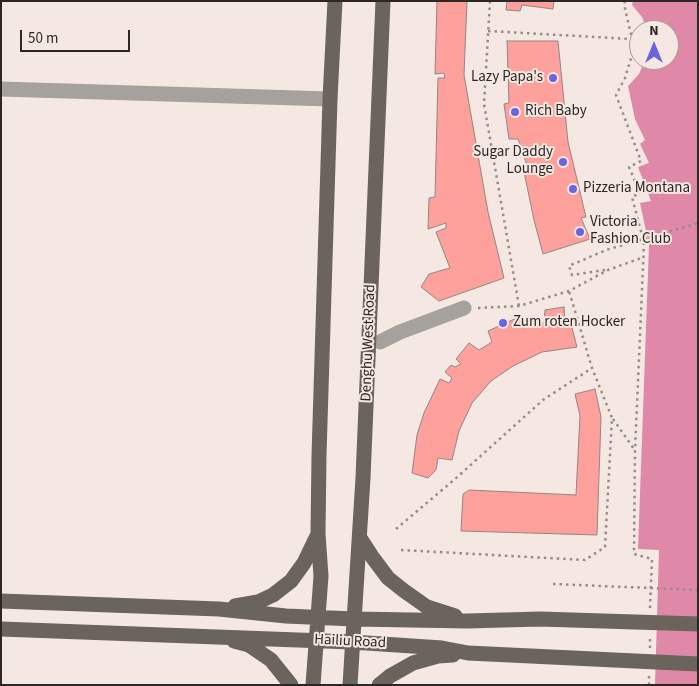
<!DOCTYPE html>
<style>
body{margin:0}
#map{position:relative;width:699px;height:686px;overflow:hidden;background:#f5e8e2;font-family:"Source Sans 3",sans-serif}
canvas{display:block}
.frame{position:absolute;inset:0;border:2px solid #2c2725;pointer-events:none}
.north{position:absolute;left:629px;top:20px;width:50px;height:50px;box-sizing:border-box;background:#f5e8e2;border:1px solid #a59b96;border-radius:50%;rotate:0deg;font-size:14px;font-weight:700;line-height:20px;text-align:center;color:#2c2725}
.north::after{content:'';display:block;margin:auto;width:18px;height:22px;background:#6965df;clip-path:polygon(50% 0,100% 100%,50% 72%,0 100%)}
.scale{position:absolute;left:20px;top:30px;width:110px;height:22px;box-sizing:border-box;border:2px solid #2c2725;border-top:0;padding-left:6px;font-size:15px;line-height:18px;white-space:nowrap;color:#2c2725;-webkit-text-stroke:4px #f5e8e2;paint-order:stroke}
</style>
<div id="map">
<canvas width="699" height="686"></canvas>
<div class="frame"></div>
<div class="north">N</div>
<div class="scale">50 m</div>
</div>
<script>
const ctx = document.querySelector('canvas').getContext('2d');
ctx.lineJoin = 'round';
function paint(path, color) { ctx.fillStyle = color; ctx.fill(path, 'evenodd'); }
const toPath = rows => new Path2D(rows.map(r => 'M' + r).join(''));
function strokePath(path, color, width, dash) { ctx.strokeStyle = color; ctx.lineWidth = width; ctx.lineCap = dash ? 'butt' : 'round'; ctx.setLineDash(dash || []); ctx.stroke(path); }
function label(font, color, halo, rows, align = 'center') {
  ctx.font = font + ' "Source Sans 3",sans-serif'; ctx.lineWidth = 4; ctx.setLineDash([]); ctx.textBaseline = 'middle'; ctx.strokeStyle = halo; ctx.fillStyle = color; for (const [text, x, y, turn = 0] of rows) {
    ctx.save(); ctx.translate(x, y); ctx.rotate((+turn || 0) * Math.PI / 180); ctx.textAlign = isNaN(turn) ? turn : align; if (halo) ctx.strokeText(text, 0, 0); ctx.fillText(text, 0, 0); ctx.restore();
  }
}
const water = toPath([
 [633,1,698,1,698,685,655,685,659,550,638,549,649,245,640,203,651,201,638,167,649,163,640,144,645,140,635,119,628,86,639,74,645,60,669,60,669,30,647,30,642,17,632,5]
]);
const building = toPath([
 [437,1,467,1,464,75,488,212,504,278,439,301,421,287,429,274,450,268,436,232,446,228,446,223,428,229,429,198,435,197,438,78,445,78,444,73,435,74,437,1],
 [507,1,554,1,553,9,522,5,520,11,506,10,507,1],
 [507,41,558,41,568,142,586,217,581,218,590,239,543,254,534,220,523,167,527,165,518,139,509,139,504,104,509,103,507,41],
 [564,307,565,320,570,320,577,347,542,352,513,366,491,381,472,403,459,431,452,460,438,458,436,470,428,478,412,473,417,435,424,413,440,379,449,383,452,378,445,372,451,365,455,367,461,364,456,359,469,343,479,350,492,342,488,331,519,317,524,328,544,323,545,310,564,307],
 [595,389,601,417,597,535,461,531,463,494,469,490,576,495,580,416,575,394,595,389]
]);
const path = toPath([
 [490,1,484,104,519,306],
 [625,1,624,4,632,39,632,55,625,78,616,95,641,161,629,167,640,193,632,197,644,243,635,451,634,554,652,559,650,608],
 [488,31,631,39],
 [605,270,572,275,569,266,606,250,698,223],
 [478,308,519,306,569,291,608,270,644,257],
 [613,419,634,449],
 [396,529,455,479,543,400,592,368],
 [401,550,585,560,605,547,612,418,592,368,569,291],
 [553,584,698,590],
 [650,648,650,636],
 [649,685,649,676]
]);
const minor = toPath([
 [1,89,330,99],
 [380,342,400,332,464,308]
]);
const major = toPath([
 [360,538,373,558,388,578,403,590,427,607,455,616],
 [1,601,219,609,286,616,354,619,468,621,540,619,698,624],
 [235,606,258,602,273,595,291,581,304,563,317,536],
 [1,629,352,642,442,648,468,653,698,664],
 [234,641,249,645,271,660,291,685],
 [313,685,321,576,318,534,319,455,330,99,335,1],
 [350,685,363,478,383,1],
 [379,685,390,676,413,663,438,656,453,655]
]);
const markers = [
 [553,78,5,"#6965df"],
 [515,112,5,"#6965df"],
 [563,162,5,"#6965df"],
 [573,189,5,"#6965df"],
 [580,232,5,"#6965df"],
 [503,323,5,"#6965df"]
];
const poiNames = [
 ["Lazy Papa's",543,78,"right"],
 ["Rich Baby",525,112],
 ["Sugar Daddy",553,153,"right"],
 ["Lounge",553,170,"right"],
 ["Pizzeria Montana",583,189],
 ["Victoria",590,223],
 ["Fashion Club",590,240],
 ["Zum roten Hocker",513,323]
];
const streetNames = [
 ["Denghu West Road",369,343,-88],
 ["Hailiu Road",350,642,3]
];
paint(water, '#e088a8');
paint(building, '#fea09c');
strokePath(building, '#928584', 1);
strokePath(path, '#958c88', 2.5, [2.5, 4]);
strokePath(minor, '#a5a19d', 15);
strokePath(major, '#6a645d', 15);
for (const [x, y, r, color] of markers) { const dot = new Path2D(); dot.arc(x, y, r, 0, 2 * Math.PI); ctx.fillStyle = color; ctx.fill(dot); strokePath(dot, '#f5e8e2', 2); }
label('15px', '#2c2725', '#f5e8e2', poiNames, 'left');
label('15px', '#2c2725', '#f5e8e2', streetNames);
</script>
